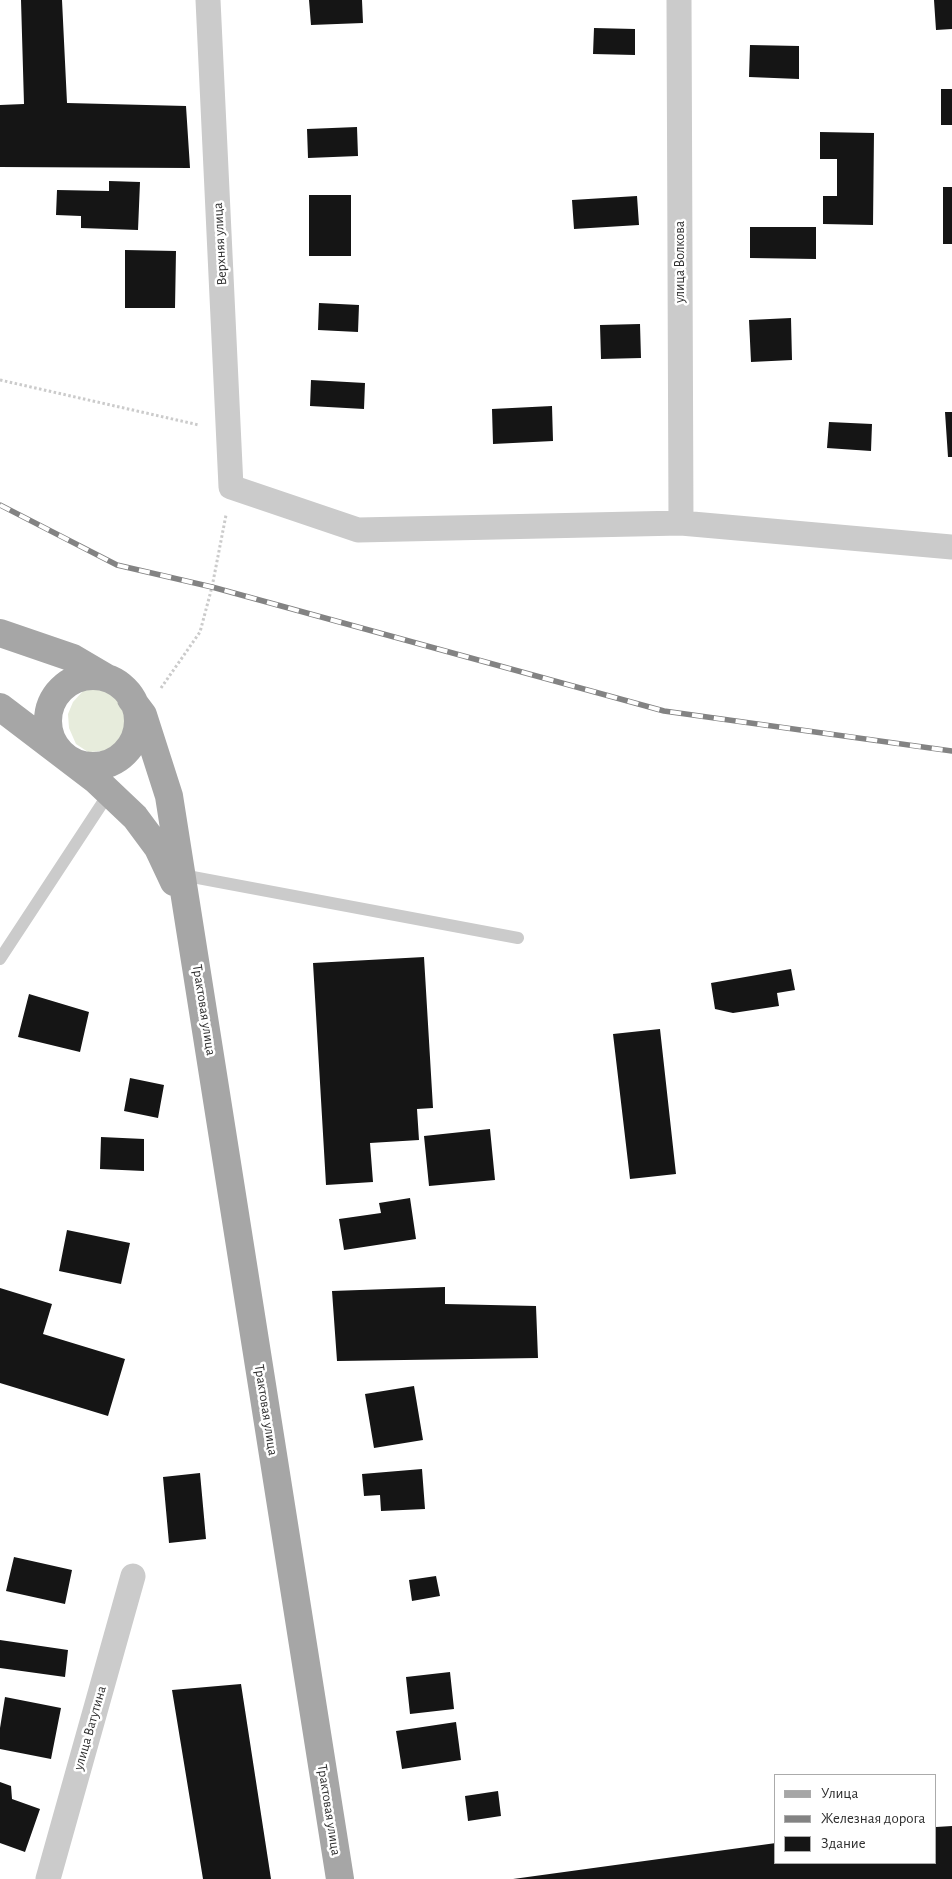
<!DOCTYPE html>
<meta charset="utf-8">
<style>
body{margin:0}
#map{position:relative;width:952px;height:1879px;overflow:hidden;background:#fff;font-family:"Alegreya Sans",sans-serif}
canvas{display:block}
.legend{position:absolute;left:774px;top:1774px;width:162px;height:90px;box-sizing:border-box;background:#fff;border:1px solid #ababab;margin:0;padding:6px 9px;list-style:none;font-size:15px;color:#2e2e2e}
.legend li{display:flex;align-items:center;gap:10px;height:25px}
.legend b{width:25px;border:1px solid #ababab}
</style>
<div id="map">
<canvas width="952" height="1879"></canvas>
<ul class="legend">
<li><b style="height:6px;background:#a6a6a6"></b>Улица</li>
<li><b style="height:6px;background:#838383"></b>Железная дорога</li>
<li><b style="height:14px;background:#151515"></b>Здание</li>
</ul>
</div>
<script>
const ctx = document.querySelector('canvas').getContext('2d');
ctx.lineJoin = 'round';
function paint(path, color) { ctx.fillStyle = color; ctx.fill(path, 'evenodd'); }
const toPath = rows => new Path2D(rows.map(r => 'M' + r).join(''));
function strokePath(path, color, width, dash) { ctx.strokeStyle = color; ctx.lineWidth = width; ctx.lineCap = dash ? 'butt' : 'round'; ctx.setLineDash(dash || []); ctx.stroke(path); }
function label(font, color, halo, rows, align = 'center') {
  ctx.font = font + ' "Alegreya Sans",sans-serif'; ctx.lineWidth = 5; ctx.setLineDash([]); ctx.textBaseline = 'middle'; ctx.strokeStyle = halo; ctx.fillStyle = color; for (const [text, x, y, turn = 0] of rows) {
    ctx.save(); ctx.translate(x, y); ctx.rotate((+turn || 0) * Math.PI / 180); ctx.textAlign = isNaN(turn) ? turn : align; if (halo) ctx.strokeText(text, 0, 0); ctx.fillText(text, 0, 0); ctx.restore();
  }
}
const green = toPath([
 [101,685,108,687,121,698,130,715,129,727,126,735,112,747,103,751,88,752,76,744,69,728,68,714,73,702,83,691]
]);
const building = toPath([
 [21,0,62,0,67,103,186,106,190,168,0,167,0,105,24,104],
 [309,0,362,0,363,23,311,25],
 [934,0,952,0,952,29,936,30],
 [594,28,635,29,635,55,593,54],
 [750,45,799,46,799,79,749,77],
 [941,89,952,89,952,125,941,125],
 [357,127,358,156,308,158,307,129],
 [820,132,874,133,873,225,823,224,823,196,837,196,837,159,820,159],
 [109,181,140,182,138,230,81,228,81,216,56,215,57,190,109,191],
 [943,187,952,187,952,244,943,244],
 [309,195,351,195,351,256,309,256],
 [637,196,639,225,574,229,572,200],
 [750,227,816,227,816,259,750,258],
 [125,250,176,251,175,308,125,308],
 [319,303,359,305,358,332,318,330],
 [791,318,792,360,751,362,749,320],
 [640,324,641,358,601,359,600,325],
 [311,380,365,383,364,409,310,406],
 [552,406,553,441,493,444,492,409],
 [945,412,952,412,952,457,948,457],
 [829,422,872,424,871,451,827,448],
 [424,957,433,1108,417,1109,419,1140,370,1143,373,1182,326,1185,313,963],
 [791,969,795,990,777,993,779,1006,733,1013,715,1009,711,983],
 [29,994,89,1012,80,1052,18,1037],
 [660,1029,676,1174,630,1179,613,1034],
 [130,1078,164,1085,158,1118,124,1111],
 [490,1129,495,1180,429,1186,424,1136],
 [101,1137,144,1139,144,1171,100,1169],
 [410,1198,416,1239,344,1250,339,1219,381,1213,379,1203],
 [67,1230,130,1243,121,1284,59,1271],
 [445,1287,445,1304,536,1306,538,1358,337,1361,332,1291],
 [0,1288,52,1304,43,1334,125,1359,108,1416,0,1383],
 [414,1386,423,1440,374,1448,365,1394],
 [422,1469,425,1509,381,1511,380,1495,364,1496,362,1474],
 [200,1473,206,1539,169,1543,163,1477],
 [14,1557,72,1570,65,1604,6,1591],
 [436,1576,440,1596,412,1601,409,1580],
 [0,1640,68,1650,65,1677,0,1668],
 [450,1672,454,1709,410,1714,406,1677],
 [241,1684,271,1879,203,1879,172,1690],
 [5,1697,61,1708,51,1759,0,1749,0,1728],
 [456,1722,461,1760,402,1769,396,1731],
 [0,1782,11,1786,12,1799,40,1809,25,1852,0,1843],
 [498,1791,501,1816,468,1821,465,1796],
 [952,1826,952,1879,513,1879,776,1843,776,1863,936,1863,936,1827]
]);
const path = toPath([
 [0,380,199,425],
 [161,688,200,632,212,587,226,515]
]);
const service = toPath([
 [182,875,518,938],
 [0,959,109,793]
]);
const minor = toPath([
 [208,0,231,487,358,530,681,523,952,547],
 [679,0,681,523],
 [48,1879,133,1576]
]);
const primary = toPath([
 [0,633,73,658,107,678],
 '48 721a45 45 0 1 1 90 0a45 45 0 1 1-90 0Z',
 [131,699,143,715,169,796,340,1879],
 [0,707,96,780,135,817,158,848,174,882]
]);
const rail = toPath([
 [0,505,117,565,212,587,664,711,952,751]
]);
const streetNames = [
 ["Верхняя улица",220,244,-93],
 ["улица Волкова",680,262,-90],
 ["Трактовая улица",204,1010,81],
 ["Трактовая улица",266,1410,81],
 ["улица Ватутина",90,1728,-74],
 ["Трактовая улица",329,1810,81]
];
paint(green, '#e7ecdc');
paint(building, '#151515');
strokePath(path, '#cbcbcb', 3, [2.5, 2.5]);
strokePath(service, '#cbcbcb', 12);
strokePath(minor, '#cbcbcb', 25);
strokePath(primary, '#a6a6a6', 28);
strokePath(rail, '#838383', 5.5);
strokePath(rail, '#fff', 4, [11]);
label('14px', '#2e2e2e', '#fff', streetNames);
</script>
